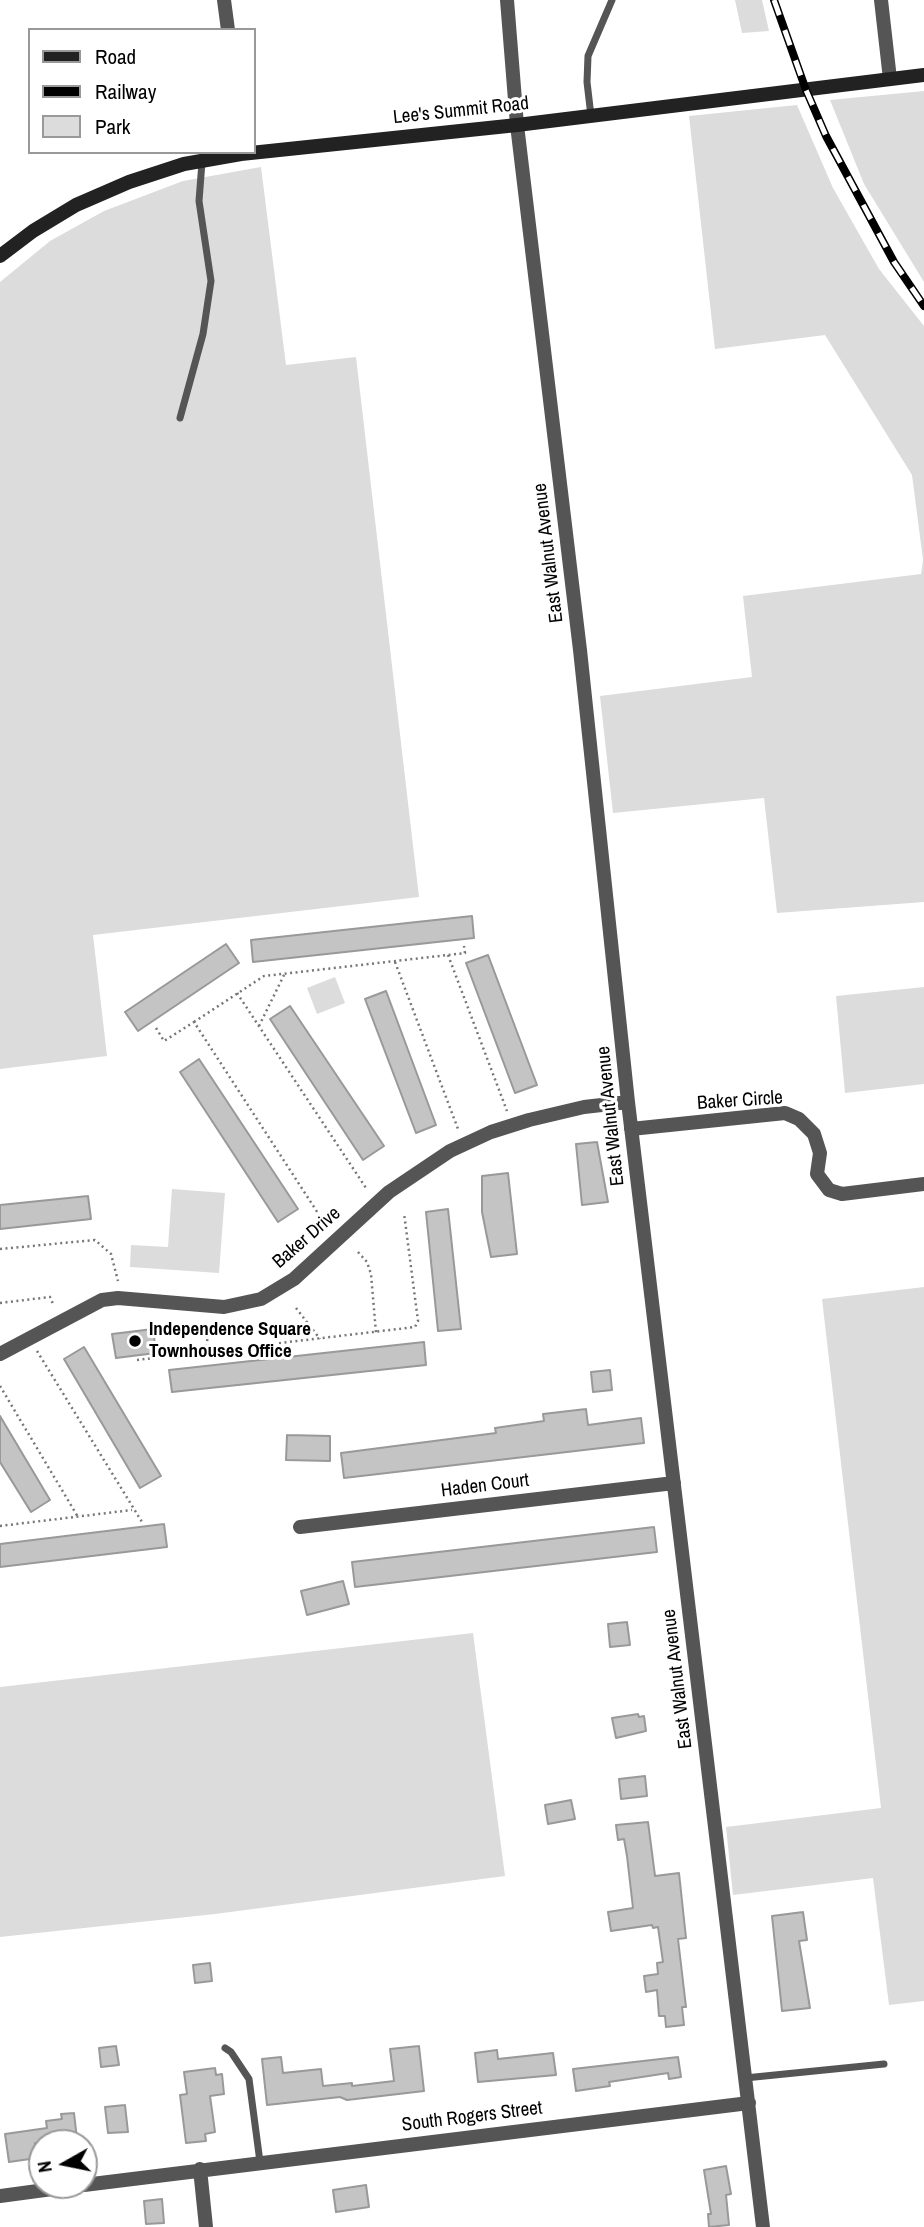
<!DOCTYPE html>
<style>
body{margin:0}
#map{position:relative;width:924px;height:2227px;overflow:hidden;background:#fff;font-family:"Archivo Narrow",sans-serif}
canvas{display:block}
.legend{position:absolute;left:28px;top:28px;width:228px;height:126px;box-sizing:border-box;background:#fff;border:2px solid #999;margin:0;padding:9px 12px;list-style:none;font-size:21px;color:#000}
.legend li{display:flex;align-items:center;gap:14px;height:35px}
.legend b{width:35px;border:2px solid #999}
.north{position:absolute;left:28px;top:2129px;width:70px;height:70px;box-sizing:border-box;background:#fff;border:2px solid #999;border-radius:50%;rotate:261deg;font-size:19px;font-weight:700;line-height:28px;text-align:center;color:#000}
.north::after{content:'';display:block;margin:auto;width:24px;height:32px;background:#000;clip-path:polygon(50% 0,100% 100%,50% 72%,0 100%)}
</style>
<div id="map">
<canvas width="924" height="2227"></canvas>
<ul class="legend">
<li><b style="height:9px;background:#222"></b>Road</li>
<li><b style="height:9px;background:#000"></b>Railway</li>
<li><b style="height:19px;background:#dcdcdc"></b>Park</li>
</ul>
<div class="north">N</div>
</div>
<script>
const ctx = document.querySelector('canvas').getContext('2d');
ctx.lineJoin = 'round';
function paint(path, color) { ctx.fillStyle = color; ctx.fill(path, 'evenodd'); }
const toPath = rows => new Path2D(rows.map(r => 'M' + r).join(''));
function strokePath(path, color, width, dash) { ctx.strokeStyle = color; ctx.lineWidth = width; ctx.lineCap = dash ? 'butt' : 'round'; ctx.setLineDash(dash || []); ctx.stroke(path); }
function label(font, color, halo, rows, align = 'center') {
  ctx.font = font + ' "Archivo Narrow",sans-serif'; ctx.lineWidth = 6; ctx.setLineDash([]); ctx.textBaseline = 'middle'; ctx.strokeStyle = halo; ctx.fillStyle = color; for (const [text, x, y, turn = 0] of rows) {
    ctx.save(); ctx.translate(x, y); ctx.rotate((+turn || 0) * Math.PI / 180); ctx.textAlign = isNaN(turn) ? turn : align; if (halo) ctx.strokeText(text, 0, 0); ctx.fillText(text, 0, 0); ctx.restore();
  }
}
const green = toPath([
 [735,0,762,0,769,31,742,33],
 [924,91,924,282,864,184,830,100],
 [797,105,833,188,879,269,924,326,924,902,777,913,764,798,613,813,600,696,752,677,743,596,921,574,923,560,912,475,825,335,715,349,689,116],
 [261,167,286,365,356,357,419,897,93,935,107,1056,0,1069,0,282,50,241,104,211,183,181],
 [335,977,345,1003,317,1014,307,988],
 [924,987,924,1084,845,1093,836,996],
 [172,1189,225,1193,219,1273,130,1267,131,1245,168,1247],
 [924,1287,924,2001,889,2005,873,1878,733,1895,726,1827,881,1808,822,1299],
 [473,1633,505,1876,215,1914,0,1937,0,1687]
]);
const building = toPath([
 [472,916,474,938,253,962,251,940,472,916],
 [226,944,239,963,138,1031,125,1012,226,944],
 [488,955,537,1085,515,1093,466,963,488,955],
 [386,991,436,1125,416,1133,365,999,386,991],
 [290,1006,384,1146,363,1160,270,1019,290,1006],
 [199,1059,298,1209,278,1222,180,1072,199,1059],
 [597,1142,608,1202,582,1205,576,1144,597,1142],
 [508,1173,517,1254,491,1257,482,1212,482,1176,508,1173],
 [88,1196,91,1219,0,1229,0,1205,88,1196],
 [448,1209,461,1329,438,1331,426,1212,448,1209],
 [153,1329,156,1353,116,1358,112,1334,153,1329],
 [424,1342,426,1365,172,1392,169,1370,424,1342],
 [84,1347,161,1476,140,1488,64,1359,84,1347],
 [610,1370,612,1390,593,1392,591,1372,610,1370],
 [586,1409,588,1425,641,1418,644,1443,344,1478,341,1453,496,1433,495,1428,544,1421,543,1414,586,1409],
 [0,1416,50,1500,31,1512,0,1462,0,1416],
 [287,1435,330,1436,330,1461,286,1460,287,1435],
 [164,1524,167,1547,0,1567,0,1544,164,1524],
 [654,1527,657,1552,355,1587,352,1562,654,1527],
 [343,1581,349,1604,307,1615,301,1591,343,1581],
 [627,1622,630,1645,610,1647,608,1624,627,1622],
 [638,1714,639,1717,644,1716,646,1731,616,1738,612,1718,638,1714],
 [645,1776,647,1796,621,1799,619,1779,645,1776],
 [571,1800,575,1819,548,1824,545,1805,571,1800],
 [648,1822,655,1876,679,1873,686,1938,678,1939,686,2007,682,2007,684,2025,666,2027,665,2016,659,2016,657,1990,646,1992,644,1976,658,1974,657,1963,663,1962,658,1927,653,1928,652,1925,611,1931,608,1912,633,1908,627,1856,624,1839,618,1840,616,1825,648,1822],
 [803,1912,807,1940,799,1941,810,2008,782,2011,772,1916,803,1912],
 [210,1963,212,1981,195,1983,193,1965,210,1963],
 [116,2046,119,2065,101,2067,99,2048,116,2046],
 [419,2046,424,2091,347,2100,340,2097,267,2105,262,2059,281,2057,283,2073,321,2069,323,2086,352,2083,352,2086,394,2081,390,2049,419,2046],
 [497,2050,498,2059,553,2053,556,2075,478,2082,475,2053,497,2050],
 [678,2057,681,2077,669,2079,668,2073,609,2082,610,2086,576,2091,573,2069,678,2057],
 [215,2068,216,2075,222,2074,224,2094,210,2096,215,2132,205,2134,206,2141,186,2143,180,2095,187,2094,184,2072,215,2068],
 [125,2105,128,2132,108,2133,105,2107,125,2105],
 [74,2113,77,2139,35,2143,37,2158,9,2162,5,2134,47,2128,46,2121,62,2119,61,2114,74,2113],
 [726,2166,731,2194,726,2195,729,2225,709,2227,708,2214,711,2214,704,2170,726,2166],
 [366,2185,369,2207,336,2212,333,2190,366,2185],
 [162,2199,164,2223,146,2224,144,2201,162,2199]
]);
const path = toPath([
 [448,955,507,1111],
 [395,962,458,1129],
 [237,993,366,1188],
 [194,1022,264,976,465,953,464,946],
 [259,1026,285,973],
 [156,1028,164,1041,194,1022,325,1224],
 [0,1249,95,1240,111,1254,118,1281],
 [358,1252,367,1262,371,1274,376,1333],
 [0,1303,50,1297,53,1304],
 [296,1308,320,1339],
 [37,1351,142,1522],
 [206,1352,208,1332],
 [137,1360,415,1327,418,1321,404,1213],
 [0,1386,78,1517],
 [0,1526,132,1510]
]);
const lane = toPath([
 [591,116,587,82,588,56,612,0],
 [180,418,203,334,211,281,199,201,202,162],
 [225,2048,231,2052,249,2079,260,2162],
 [745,2078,884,2064]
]);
const street = toPath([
 [224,0,228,30],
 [507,0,517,125,580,650,628,1102,763,2227],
 [881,0,890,79],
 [631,1129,785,1113,799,1119,814,1134,820,1153,817,1174,829,1190,842,1194,924,1184],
 [0,1354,102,1300,118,1298,224,1307,261,1299,294,1279,389,1192,450,1151,491,1132,529,1120,584,1107,628,1102],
 [300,1527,674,1483],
 [200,2169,206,2227],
 [84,2185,749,2103],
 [0,2196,82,2185]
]);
const secondary = toPath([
 [0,256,33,231,76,205,129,182,184,164,241,154,517,125,924,75]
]);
const rail = toPath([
 [774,0,806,90,826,136,894,262,924,306]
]);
const markers = [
 [135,1341,7,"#000"]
];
const streetNames = [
 ["Lee's Summit Road",461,111,-6],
 ["East Walnut Avenue",549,553,-97],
 ["Baker Circle",740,1101,-4],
 ["East Walnut Avenue",611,1116,-96],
 ["Baker Drive",307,1238,-41],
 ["Haden Court",485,1486,-7],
 ["East Walnut Avenue",678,1679,-97],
 ["South Rogers Street",472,2117,-7]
];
const poiNames = [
 ["Independence Square",149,1330],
 ["Townhouses Office",149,1352]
];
paint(green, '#dcdcdc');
paint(building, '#c4c4c4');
strokePath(building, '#999', 2);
strokePath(path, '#777', 2.5, [2, 3.5]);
strokePath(lane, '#555', 7);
strokePath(street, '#555', 14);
strokePath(secondary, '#222', 14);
strokePath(rail, '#000', 8);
strokePath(rail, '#fff', 5, [16]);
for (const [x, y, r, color] of markers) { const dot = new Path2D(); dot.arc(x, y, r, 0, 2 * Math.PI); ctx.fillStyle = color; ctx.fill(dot); strokePath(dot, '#fff', 2.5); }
label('19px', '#000', '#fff', streetNames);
label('bold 19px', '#000', '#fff', poiNames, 'left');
</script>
